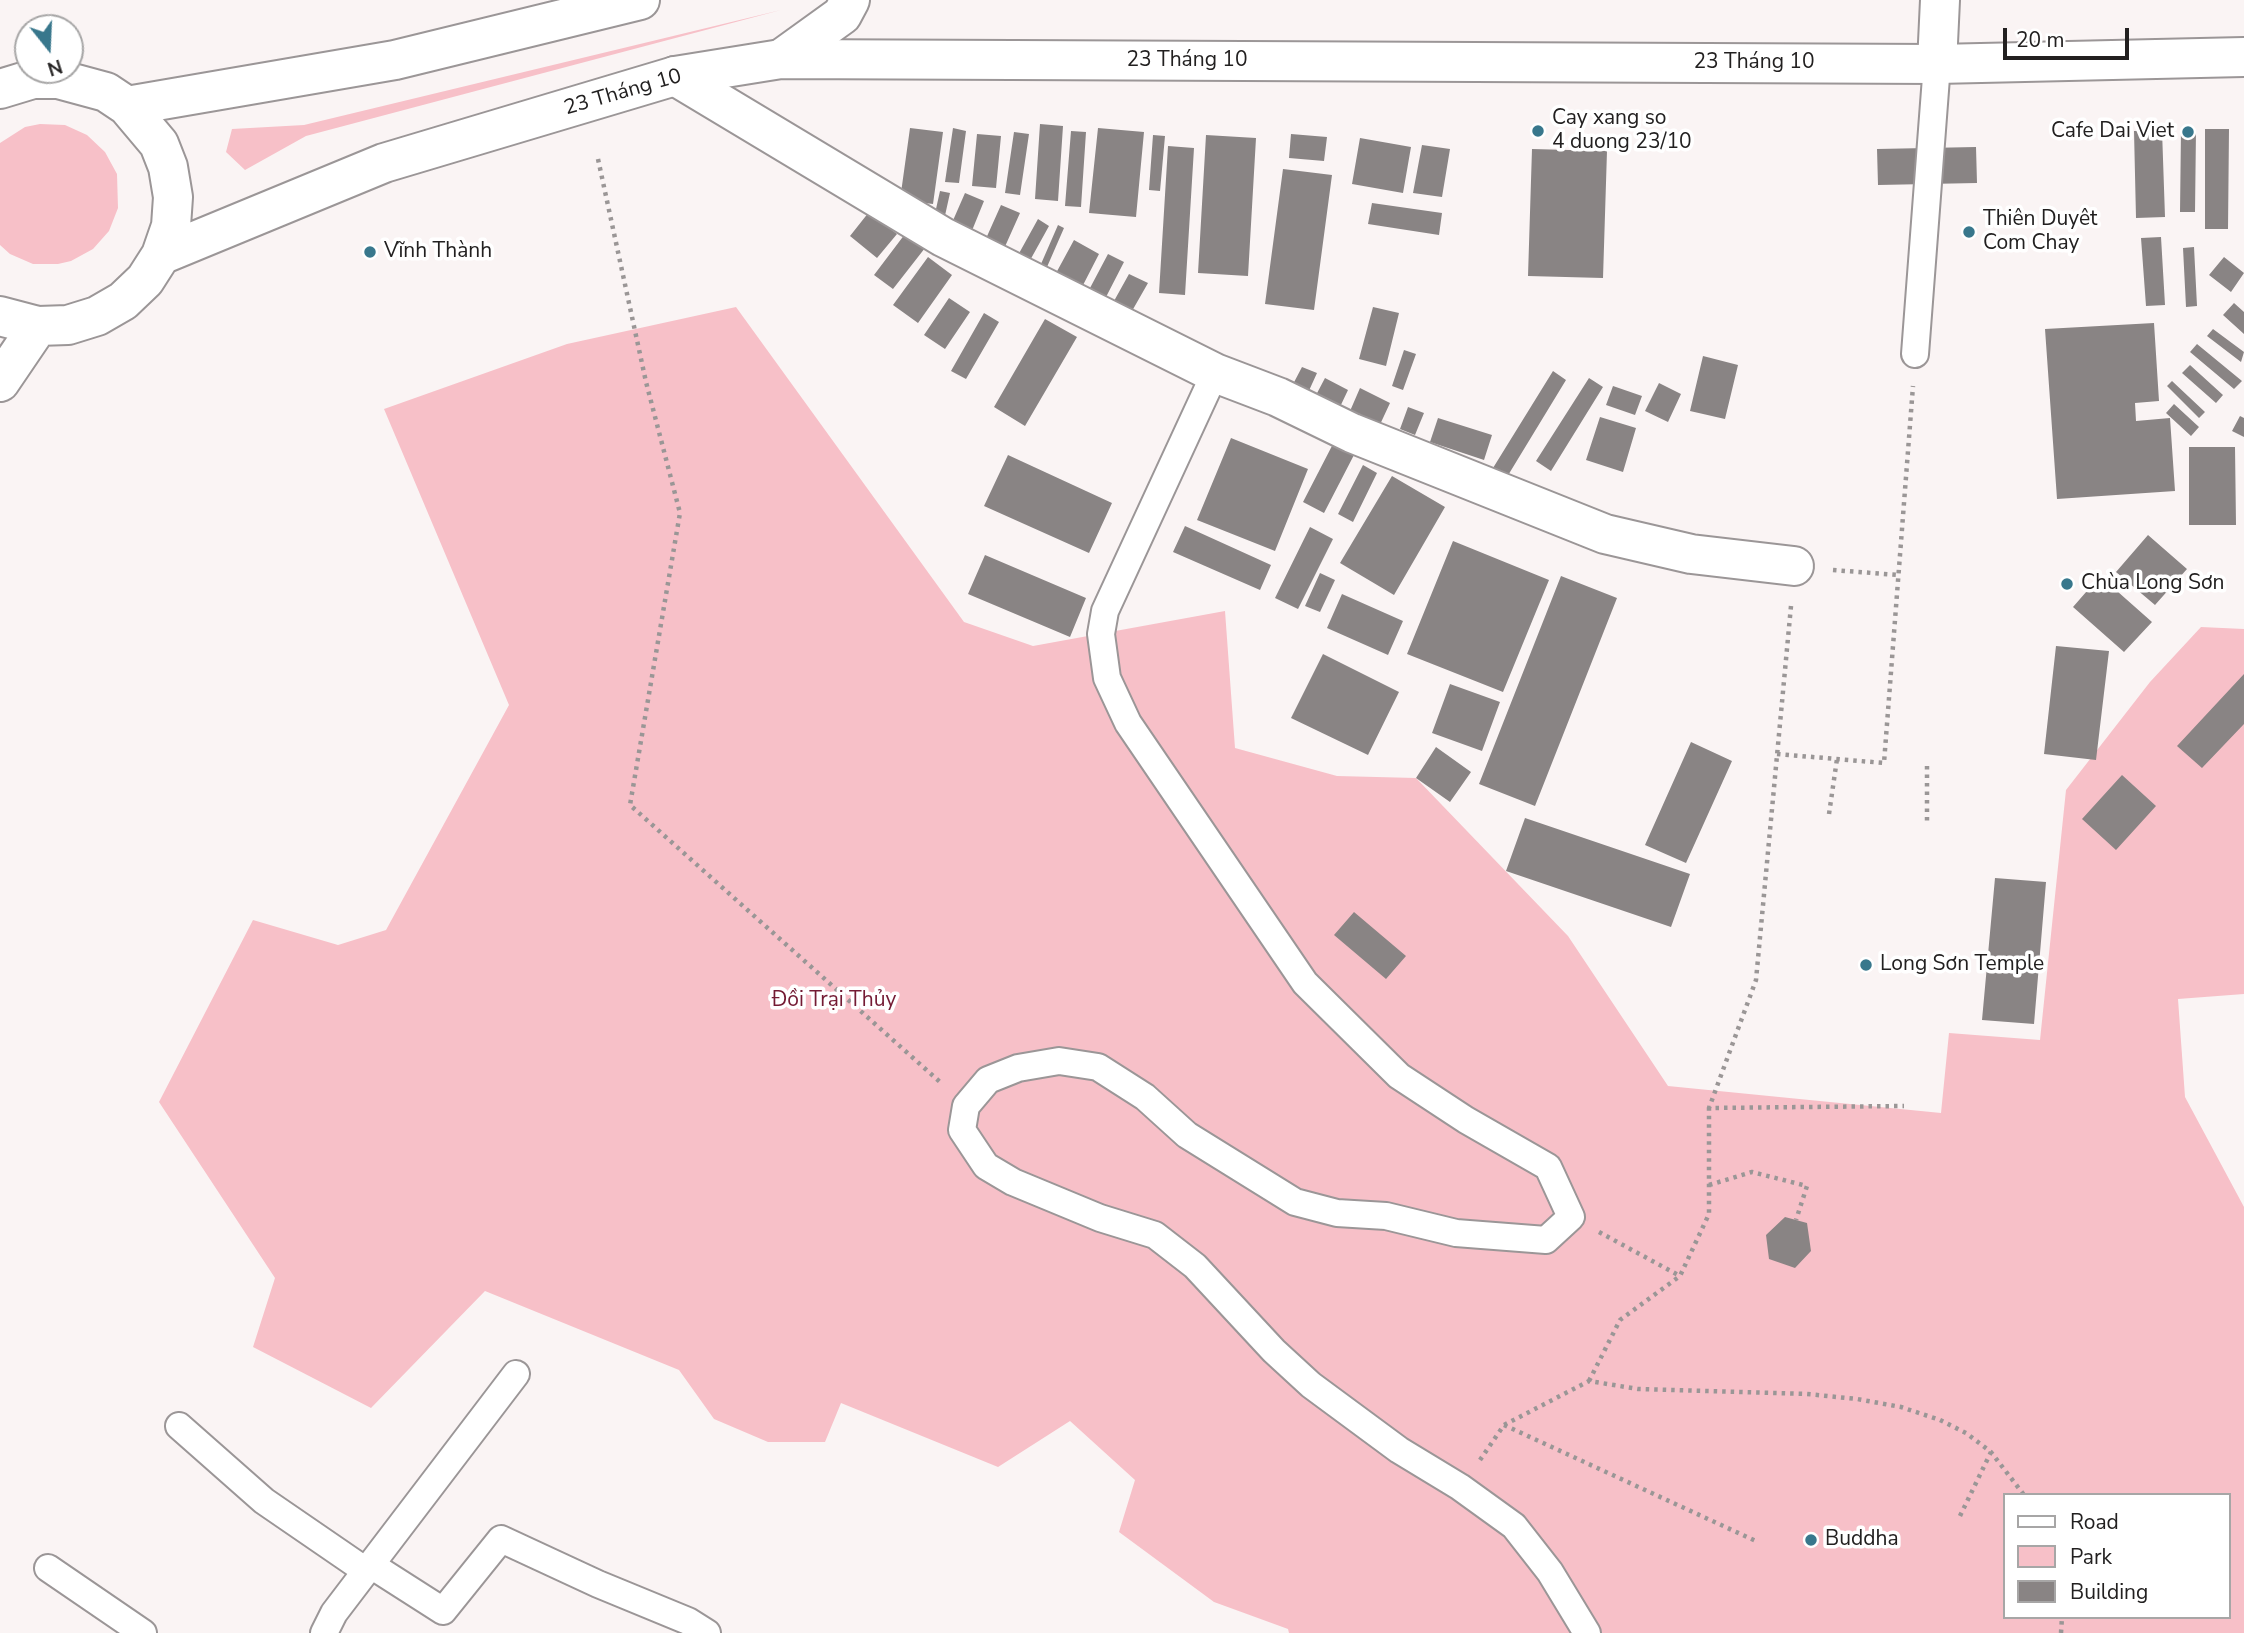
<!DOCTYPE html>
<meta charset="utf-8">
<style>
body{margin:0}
#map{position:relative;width:2244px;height:1633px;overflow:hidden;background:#faf4f4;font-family:"Nunito Sans",sans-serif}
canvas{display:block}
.legend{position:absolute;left:2003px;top:1493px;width:228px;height:126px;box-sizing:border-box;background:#fff;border:2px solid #a7a6a6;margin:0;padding:9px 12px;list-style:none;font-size:21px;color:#222020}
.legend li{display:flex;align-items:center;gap:14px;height:35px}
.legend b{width:35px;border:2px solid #a7a6a6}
.north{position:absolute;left:14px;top:14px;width:70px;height:70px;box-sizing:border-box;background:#fff;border:2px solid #a7a6a6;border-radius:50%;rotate:162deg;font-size:19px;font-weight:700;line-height:28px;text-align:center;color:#222020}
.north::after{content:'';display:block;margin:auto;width:24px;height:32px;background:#38778c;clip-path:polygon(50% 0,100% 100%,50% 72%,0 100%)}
.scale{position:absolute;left:2003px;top:28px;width:126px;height:32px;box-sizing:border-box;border:4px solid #222020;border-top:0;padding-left:9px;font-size:21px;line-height:24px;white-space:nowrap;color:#222020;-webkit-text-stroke:5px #fff;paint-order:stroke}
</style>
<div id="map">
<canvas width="2244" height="1633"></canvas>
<ul class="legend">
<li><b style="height:9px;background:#fff"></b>Road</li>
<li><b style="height:19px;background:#f7c0c8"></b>Park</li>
<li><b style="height:19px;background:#898484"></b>Building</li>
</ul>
<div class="north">N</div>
<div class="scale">20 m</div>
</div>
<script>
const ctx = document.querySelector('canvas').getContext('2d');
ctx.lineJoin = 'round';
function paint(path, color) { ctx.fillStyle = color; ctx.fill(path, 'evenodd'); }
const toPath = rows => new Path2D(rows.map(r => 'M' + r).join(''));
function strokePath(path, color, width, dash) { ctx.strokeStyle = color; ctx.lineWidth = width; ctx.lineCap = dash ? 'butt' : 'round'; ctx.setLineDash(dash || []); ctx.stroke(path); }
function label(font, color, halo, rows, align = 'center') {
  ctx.font = font + ' "Nunito Sans",sans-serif'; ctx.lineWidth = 7; ctx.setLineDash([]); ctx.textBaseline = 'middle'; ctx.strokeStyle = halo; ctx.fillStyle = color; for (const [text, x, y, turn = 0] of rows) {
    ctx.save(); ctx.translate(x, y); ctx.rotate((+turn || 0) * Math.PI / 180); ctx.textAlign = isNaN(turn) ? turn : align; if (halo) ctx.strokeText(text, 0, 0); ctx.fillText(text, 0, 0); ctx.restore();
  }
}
const green = toPath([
 [781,10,306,136,245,170,226,152,232,129,304,125],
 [40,124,65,125,87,135,105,152,117,174,118,208,109,231,93,249,71,261,58,264,33,264,10,254,0,245,0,143,25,127],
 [736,307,964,622,1033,646,1225,611,1235,748,1337,776,1416,778,1568,936,1668,1086,1941,1113,1949,1033,2040,1040,2066,790,2150,682,2201,627,2244,629,2244,994,2178,999,2185,1097,2244,1207,2244,1633,1289,1633,1288,1629,1214,1602,1119,1532,1135,1480,1070,1421,998,1467,841,1403,825,1442,768,1442,714,1419,679,1370,485,1291,371,1408,253,1347,275,1278,159,1102,253,920,338,945,386,930,509,705,384,409,567,344],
 [2004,1495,2228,1495,2228,1617,2004,1617]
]);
const building = toPath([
 [1040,124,1063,126,1058,201,1035,199],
 [910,128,943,132,933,204,900,200],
 [953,128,966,131,959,183,945,182],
 [1098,128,1144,132,1136,217,1089,213],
 [2205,129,2229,129,2228,229,2205,229],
 [2162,130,2165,217,2136,218,2134,131],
 [2181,130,2196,130,2195,212,2180,212],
 [1071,131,1086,132,1081,207,1065,206],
 [1014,132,1029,134,1020,195,1005,193],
 [977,134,1001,136,996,188,972,186],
 [1291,134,1327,137,1324,161,1289,158],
 [1153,135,1165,136,1160,191,1149,190],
 [1206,135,1256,138,1248,276,1198,273],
 [1360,138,1411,147,1403,193,1352,184],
 [1422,145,1450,149,1442,197,1413,193],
 [1168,146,1194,148,1185,295,1159,293],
 [1976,147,1977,183,1878,185,1877,149],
 [1532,149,1607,151,1603,278,1528,276],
 [1283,169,1332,175,1314,310,1265,304],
 [940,191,950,193,944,220,934,218],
 [965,193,984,201,971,233,951,225],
 [1372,203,1442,213,1439,235,1368,224],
 [1001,205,1020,213,1003,251,984,243],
 [869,212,897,234,877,258,850,236],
 [1038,219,1049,226,1028,264,1017,257],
 [1058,225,1064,228,1047,267,1041,264],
 [905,234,925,248,893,289,874,275],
 [2161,237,2165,305,2146,306,2141,238],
 [1074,240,1099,254,1081,289,1055,275],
 [2194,247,2197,306,2186,307,2183,248],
 [1108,254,1124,262,1106,297,1090,288],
 [928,257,952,275,918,323,893,305],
 [2224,257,2244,273,2231,292,2209,275],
 [1129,274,1148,283,1132,311,1114,301],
 [949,298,970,312,945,349,924,335],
 [2234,303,2244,312,2244,334,2223,315],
 [1373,307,1399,313,1386,366,1359,359],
 [984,313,999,322,966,379,951,371],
 [1045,319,1077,337,1025,426,994,407],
 [2154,323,2159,401,2135,403,2136,421,2170,418,2175,491,2057,499,2045,329],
 [2213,329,2244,352,2241,362,2207,336],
 [2197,344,2242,381,2234,389,2190,352],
 [1404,350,1416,354,1403,390,1392,386],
 [1703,356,1738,365,1725,419,1690,411],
 [2190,365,2223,395,2216,403,2182,373],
 [1302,367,1317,373,1307,395,1291,388],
 [1553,371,1566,380,1507,477,1493,468],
 [1325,378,1348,390,1339,409,1315,397],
 [1589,378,1603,387,1551,471,1536,461],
 [2172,381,2205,412,2199,418,2167,386],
 [1659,383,1681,394,1668,422,1645,411],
 [1613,386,1642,396,1635,415,1606,405],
 [1360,388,1390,403,1377,431,1347,418],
 [2174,404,2199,427,2191,436,2166,413],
 [1408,407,1424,413,1415,435,1400,429],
 [2240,416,2244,418,2244,437,2232,431],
 [1600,417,1636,428,1623,472,1586,460],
 [1438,418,1492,435,1484,460,1430,442],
 [1231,438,1308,469,1275,551,1197,520],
 [1334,442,1355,453,1324,513,1303,502],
 [2189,447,2235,447,2236,525,2189,525],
 [1008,455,1112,503,1089,553,984,506],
 [1363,465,1377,473,1353,522,1338,514],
 [1392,476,1445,507,1394,595,1340,563],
 [1185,526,1271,565,1260,590,1173,552],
 [1310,527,1333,539,1298,609,1275,598],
 [2148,535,2187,569,2155,605,2116,572],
 [1453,541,1549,580,1503,692,1407,654],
 [985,555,1086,598,1070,637,968,594],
 [1320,573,1335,580,1320,612,1305,606],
 [1561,576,1617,598,1535,806,1479,784],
 [2100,576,2152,622,2124,652,2073,607],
 [1342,594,1403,621,1388,655,1327,628],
 [2056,646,2109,651,2096,760,2044,754],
 [1323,654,1399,692,1368,755,1291,718],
 [2244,674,2244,724,2202,768,2177,746],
 [1450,684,1500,702,1482,751,1432,733],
 [1691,742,1732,761,1686,863,1645,845],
 [1436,747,1471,772,1450,802,1416,778],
 [2122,775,2156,806,2116,850,2082,819],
 [1525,818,1690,874,1671,927,1506,871],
 [1995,878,2046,882,2034,1024,1982,1020],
 [1354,912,1406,956,1386,979,1334,935],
 [1785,1217,1807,1223,1811,1251,1795,1268,1769,1259,1766,1235]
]);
const path = toPath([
 [598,159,646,382,680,513,630,805,940,1082],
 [1833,570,1898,575],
 [1791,606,1756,980,1709,1108,1904,1106],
 [1777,754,1884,763,1913,386],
 [1927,766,1927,822],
 [1829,814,1837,759],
 [1709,1185,1752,1172,1807,1186,1796,1220],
 [1599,1232,1680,1276],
 [1589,1381,1620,1320,1680,1276,1709,1214,1709,1108],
 [1504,1425,1758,1542],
 [1480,1460,1504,1425,1589,1381,1638,1389,1807,1394,1857,1399,1901,1407,1940,1420,1966,1433,1991,1452,2024,1495],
 [1960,1516,1991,1452],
 [2061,1633,2062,1617]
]);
const lane = toPath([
 [1915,354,1937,64],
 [1215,373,1105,611,1101,634,1107,678,1128,723,1305,983,1399,1076,1466,1120,1548,1167,1571,1217,1546,1240,1456,1233,1386,1216,1337,1213,1295,1202,1187,1135,1145,1097,1098,1067,1059,1061,1018,1068,988,1080,966,1106,962,1130,986,1166,1013,1182,1100,1218,1155,1235,1195,1266,1274,1351,1311,1385,1399,1450,1460,1487,1514,1526,1550,1572,1587,1633],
 [179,1426,264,1501,366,1571],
 [371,1565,443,1611,501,1539,598,1584,688,1621,707,1633],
 [48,1568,143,1633],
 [324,1633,334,1613,516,1374]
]);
const street = toPath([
 [675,76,943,237,1215,373,1278,397,1352,433,1605,534,1691,554,1794,566]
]);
const secondary = toPath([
 [781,59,842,15,850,0]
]);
const primary = toPath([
 [1937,64,1940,0],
 [0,89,33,79,58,79,106,92,127,106,159,144,168,167,173,197,171,226,161,255,145,280,123,301,97,316,68,325,38,326,0,316],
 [127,106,395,60,640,0],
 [161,255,384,163,675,76,781,59,1937,64,2244,57],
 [0,382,38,326]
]);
const markers = [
 [1538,131,7,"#38778c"],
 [2188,132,7,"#38778c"],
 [1969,232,7,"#38778c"],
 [370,252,7,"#38778c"],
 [2067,584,7,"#38778c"],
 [1866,965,7,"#38778c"],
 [1811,1540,7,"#38778c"]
];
const streetNames = [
 ["23 Tháng 10",1187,61],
 ["23 Tháng 10",1754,63],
 ["23 Tháng 10",623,93,-16]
];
const poiNames = [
 ["Cay xang so",1552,119],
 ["4 duong 23/10",1552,143],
 ["Cafe Dai Viet",2174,132,"right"],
 ["Thiên Duyêt",1983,220],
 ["Com Chay",1983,244],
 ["Vĩnh Thành",384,252],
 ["Chùa Long Sơn",2081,584],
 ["Long Sơn Temple",1880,965],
 ["Buddha",1825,1540]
];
const parkNames = [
 ["Đồi Trại Thủy",834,1001]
];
paint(green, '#f7c0c8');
paint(building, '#898484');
strokePath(lane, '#9b9697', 30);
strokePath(street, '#9b9697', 42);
strokePath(secondary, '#9b9697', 42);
strokePath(primary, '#9b9697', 42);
strokePath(path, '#9a9696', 4.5, [3.5, 5]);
strokePath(lane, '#fff', 26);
strokePath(street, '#fff', 38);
strokePath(secondary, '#fff', 38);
strokePath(primary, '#fff', 38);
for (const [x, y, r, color] of markers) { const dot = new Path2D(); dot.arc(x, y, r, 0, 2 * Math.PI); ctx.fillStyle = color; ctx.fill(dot); strokePath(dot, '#fff', 2.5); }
label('21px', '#222020', '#fff', streetNames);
label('21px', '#222020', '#fff', poiNames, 'left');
label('21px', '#741b34', '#fff', parkNames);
</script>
